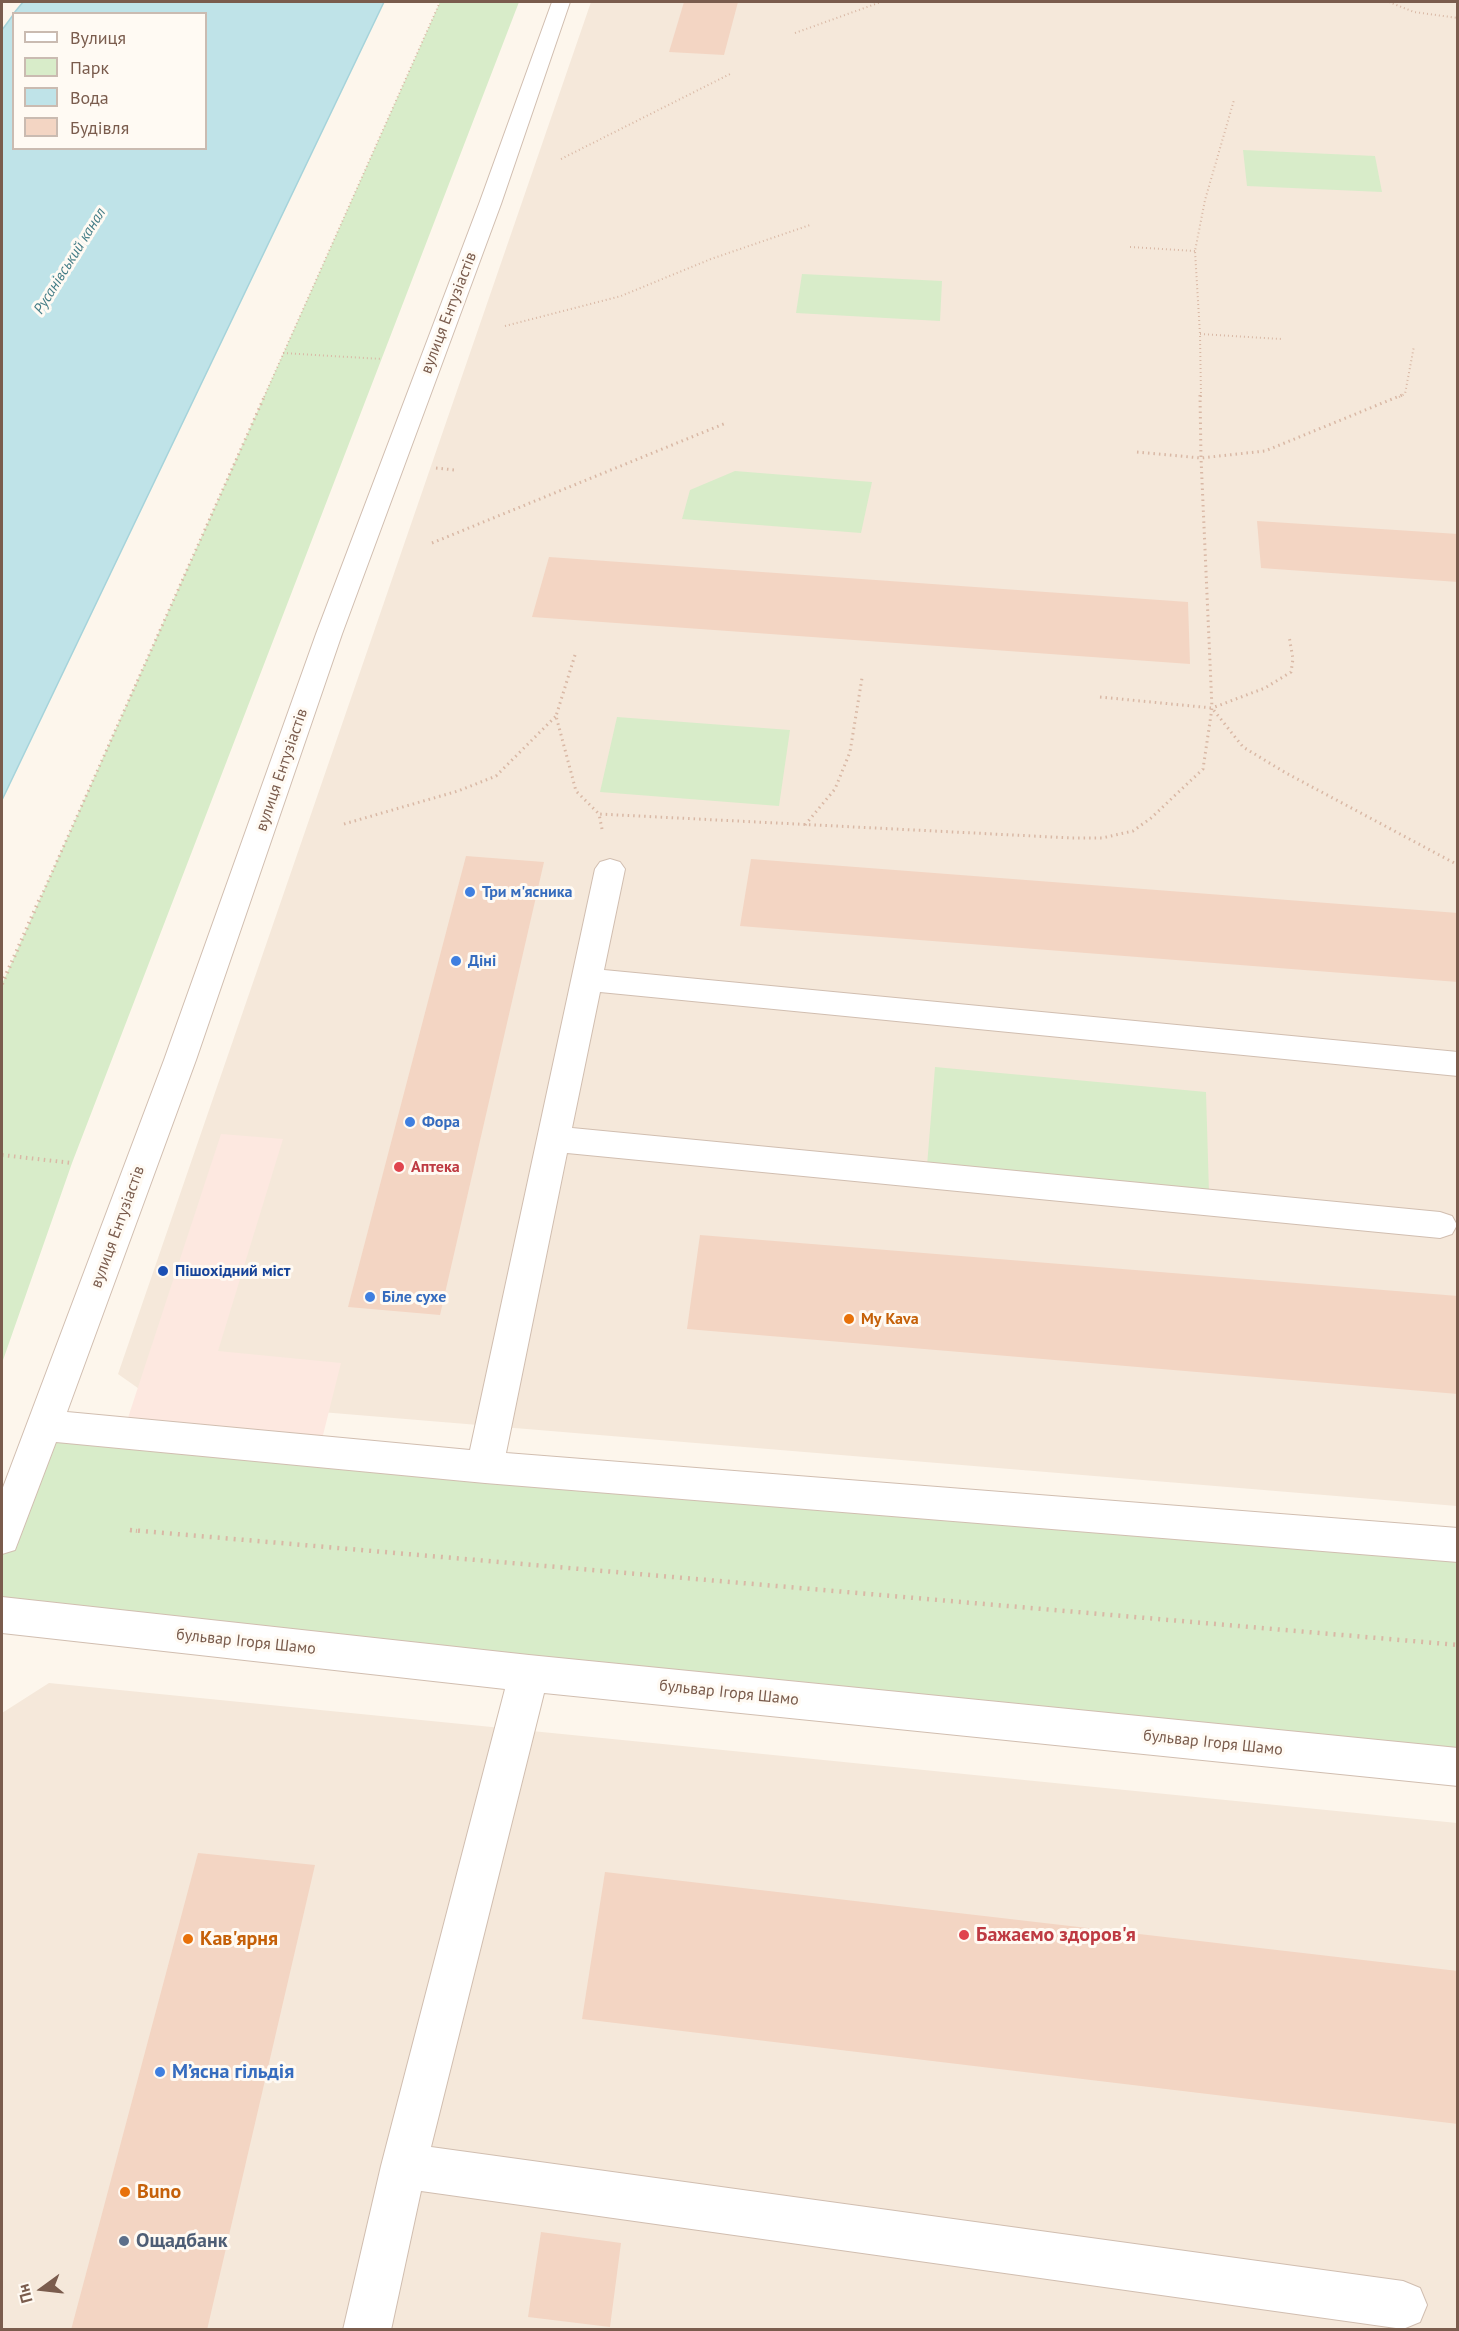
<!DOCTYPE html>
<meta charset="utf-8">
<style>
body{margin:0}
#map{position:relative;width:1459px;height:2331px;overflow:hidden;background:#fdf6ec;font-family:"PT Sans",sans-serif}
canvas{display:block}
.frame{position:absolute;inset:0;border:3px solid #7a5c4d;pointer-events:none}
.legend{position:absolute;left:12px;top:12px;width:195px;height:138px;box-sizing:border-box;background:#fffaf3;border:2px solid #cabbb1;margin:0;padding:8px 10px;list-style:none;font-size:18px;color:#7a5c4d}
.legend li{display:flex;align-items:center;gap:12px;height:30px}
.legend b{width:30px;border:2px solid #cabbb1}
.north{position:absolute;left:12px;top:2259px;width:60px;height:60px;-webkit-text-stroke:4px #fffaf3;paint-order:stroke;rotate:255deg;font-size:16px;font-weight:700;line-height:24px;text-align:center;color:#7a5c4d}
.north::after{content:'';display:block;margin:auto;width:21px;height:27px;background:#7a5c4d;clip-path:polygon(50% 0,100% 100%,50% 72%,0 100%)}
</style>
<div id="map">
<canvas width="1459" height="2331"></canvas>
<div class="frame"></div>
<ul class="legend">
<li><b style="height:8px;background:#fff"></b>Вулиця</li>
<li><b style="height:16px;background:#d8ecc9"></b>Парк</li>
<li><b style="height:16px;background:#bfe3e8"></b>Вода</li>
<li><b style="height:16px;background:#f3d5c3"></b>Будівля</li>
</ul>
<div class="north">Пн</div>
</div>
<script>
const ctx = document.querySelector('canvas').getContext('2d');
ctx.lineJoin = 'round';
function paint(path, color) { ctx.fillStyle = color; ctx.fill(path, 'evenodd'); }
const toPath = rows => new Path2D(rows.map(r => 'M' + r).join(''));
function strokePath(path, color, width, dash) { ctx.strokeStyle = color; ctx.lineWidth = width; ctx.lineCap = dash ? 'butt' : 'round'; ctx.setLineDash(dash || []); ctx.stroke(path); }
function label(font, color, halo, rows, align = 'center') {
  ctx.font = font + ' "PT Sans",sans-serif'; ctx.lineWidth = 6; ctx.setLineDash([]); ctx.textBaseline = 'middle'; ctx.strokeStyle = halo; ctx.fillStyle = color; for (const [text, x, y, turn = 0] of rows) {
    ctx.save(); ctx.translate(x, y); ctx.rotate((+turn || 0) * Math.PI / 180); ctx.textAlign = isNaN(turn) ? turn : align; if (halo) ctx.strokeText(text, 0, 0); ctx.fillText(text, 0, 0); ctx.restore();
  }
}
const residential = toPath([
 [591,2,1457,2,1457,1506,152,1398,118,1374],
 [49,1683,1457,1823,1457,2329,2,2330,2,1713]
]);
const commercial = toPath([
 [221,1134,283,1139,218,1351,341,1363,319,1451,123,1433]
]);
const green = toPath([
 [440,2,519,2,72,1163,2,1363,2,984],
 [1243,150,1375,156,1382,192,1247,186],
 [802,274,942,281,940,321,796,313],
 [735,471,872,482,861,533,682,519,690,490],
 [617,717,790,730,779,806,600,792],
 [935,1067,1206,1092,1209,1193,927,1166],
 [43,1425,1457,1545,1457,1767,2,1615,2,1538]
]);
const water = toPath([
 [23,2,384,2,2,800,2,30,13,15,14,148,206,148,206,14,14,13,23,2]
]);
const building = toPath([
 [684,2,738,2,724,55,669,52],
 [1257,521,1458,534,1458,582,1261,568],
 [549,557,1188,602,1190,664,532,617],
 [466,856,544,862,440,1315,348,1307],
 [751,859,1458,913,1458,982,740,926],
 [700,1235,1458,1296,1458,1394,687,1329],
 [198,1853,315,1865,207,2330,71,2330],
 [605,1872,1458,1971,1458,2124,582,2019],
 [541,2232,621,2243,610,2327,528,2317]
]);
const pathFar3 = toPath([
 [1389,2,1414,12,1458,18],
 [795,33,881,2],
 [561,159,732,73],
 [1130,247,1195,251],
 [505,326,621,296,711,259,810,225],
 [1200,334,1282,339],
 [283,353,382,359],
 [264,397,440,2],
 [1201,397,1200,334,1195,251,1205,200,1234,100],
 [1399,397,1405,394,1414,346]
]);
const pathFar2 = toPath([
 [1200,395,1201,458,1212,708],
 [1137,452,1201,458,1265,451,1402,395],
 [436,468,455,470],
 [432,543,726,423],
 [575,655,556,716,576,791,599,814],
 [1100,697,1212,708,1243,747,1286,773,1458,865],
 [344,824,458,791,496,776,556,716],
 [805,825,835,789,850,752,862,678],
 [602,829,599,814,1072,838,1102,838,1133,831,1151,818,1203,769,1212,708,1265,688,1291,672,1293,659,1289,636],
 [41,897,265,395]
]);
const pathFar1 = toPath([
 [2,984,41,896],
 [2,1155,72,1163],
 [130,1530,137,1531]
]);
const path = toPath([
 [130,1530,1458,1645]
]);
const minor = toPath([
 [552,2,570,2,501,204,342,634,196,1060,67,1412,470,1450,595,869,600,862,610,859,620,862,625,869,604,970,1458,1052,1458,1076,600,992,572,1128,1440,1212,1452,1216,1457,1225,1452,1234,1440,1238,567,1153,506,1453,1458,1528,1458,1562,485,1483,56,1442,15,1550,2,1554,2,1490,164,1060,316,634,479,204,552,2],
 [2,1597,529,1655,1458,1748,1458,1786,544,1693,431,2147,1403,2281,1420,2288,1427,2305,1420,2322,1403,2329,421,2191,391,2330,343,2330,381,2166,505,1689,2,1633,2,1597]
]);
const markers = [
 [470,892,6,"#3f7fe0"],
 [456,961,6,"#3f7fe0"],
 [410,1122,6,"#3f7fe0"],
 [399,1167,6,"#e0444e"],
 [163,1271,6,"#1a4fb4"],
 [370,1297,6,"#3f7fe0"],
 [849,1319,6,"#e8710a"],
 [964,1935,6,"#e0444e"],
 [188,1939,6,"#e8710a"],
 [160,2072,6,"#3f7fe0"],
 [125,2192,6,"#e8710a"],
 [124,2241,6,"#5c6f8a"]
];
const farWaternames = [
 ["Русанівський канал",70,261,-58]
];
const streetNames = [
 ["вулиця Ентузіастів",449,313,-69],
 ["вулиця Ентузіастів",282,770,-71],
 ["вулиця Ентузіастів",118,1227,-70],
 ["бульвар Ігоря Шамо",246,1642,6],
 ["бульвар Ігоря Шамо",729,1693,6],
 ["бульвар Ігоря Шамо",1213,1743,6]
];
const shopNames = [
 ["Три м'ясника",482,892],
 ["Діні",468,961],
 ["Фора",422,1122],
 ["Біле сухе",382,1297]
];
const healthNames = [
 ["Аптека",411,1167]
];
const transitNames = [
 ["Пішохідний міст",175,1271]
];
const foodNames = [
 ["My Kava",861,1319]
];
const nearHealthnames = [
 ["Бажаємо здоров'я",976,1935]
];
const nearFoodnames = [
 ["Кав'ярня",200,1939],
 ["Buno",137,2192]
];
const nearShopnames = [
 ["М’ясна гільдія",172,2072]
];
const nearServicenames = [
 ["Ощадбанк",136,2241]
];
paint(residential, '#f5e8da');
paint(commercial, '#fde8e0');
paint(green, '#d8ecc9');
paint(water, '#bfe3e8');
strokePath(water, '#a5d3da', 1.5);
paint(building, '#f3d5c3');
strokePath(minor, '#d1beb0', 2);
strokePath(pathFar3, '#d9b8a5', 2, [1, 3]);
strokePath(pathFar2, '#d9b8a5', 3, [1.5, 4]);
strokePath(pathFar1, '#d9b8a5', 4, [1.5, 4.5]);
strokePath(path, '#d9b8a5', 4.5, [2, 6]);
paint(minor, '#fff');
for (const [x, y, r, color] of markers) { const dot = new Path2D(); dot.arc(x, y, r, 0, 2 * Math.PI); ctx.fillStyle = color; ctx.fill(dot); strokePath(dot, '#fffaf3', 2); }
label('italic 15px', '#437c86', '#fffaf3', farWaternames);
label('16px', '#7a5c4d', '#fffaf3', streetNames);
label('bold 16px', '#366cbe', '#fffaf3', shopNames, 'left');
label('bold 16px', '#be3a42', '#fffaf3', healthNames, 'left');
label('bold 16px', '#164399', '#fffaf3', transitNames, 'left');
label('bold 16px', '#c56008', '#fffaf3', foodNames, 'left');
label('bold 20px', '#be3a42', '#fffaf3', nearHealthnames, 'left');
label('bold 20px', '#c56008', '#fffaf3', nearFoodnames, 'left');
label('bold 20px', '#366cbe', '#fffaf3', nearShopnames, 'left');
label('bold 20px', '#4e5e75', '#fffaf3', nearServicenames, 'left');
</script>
